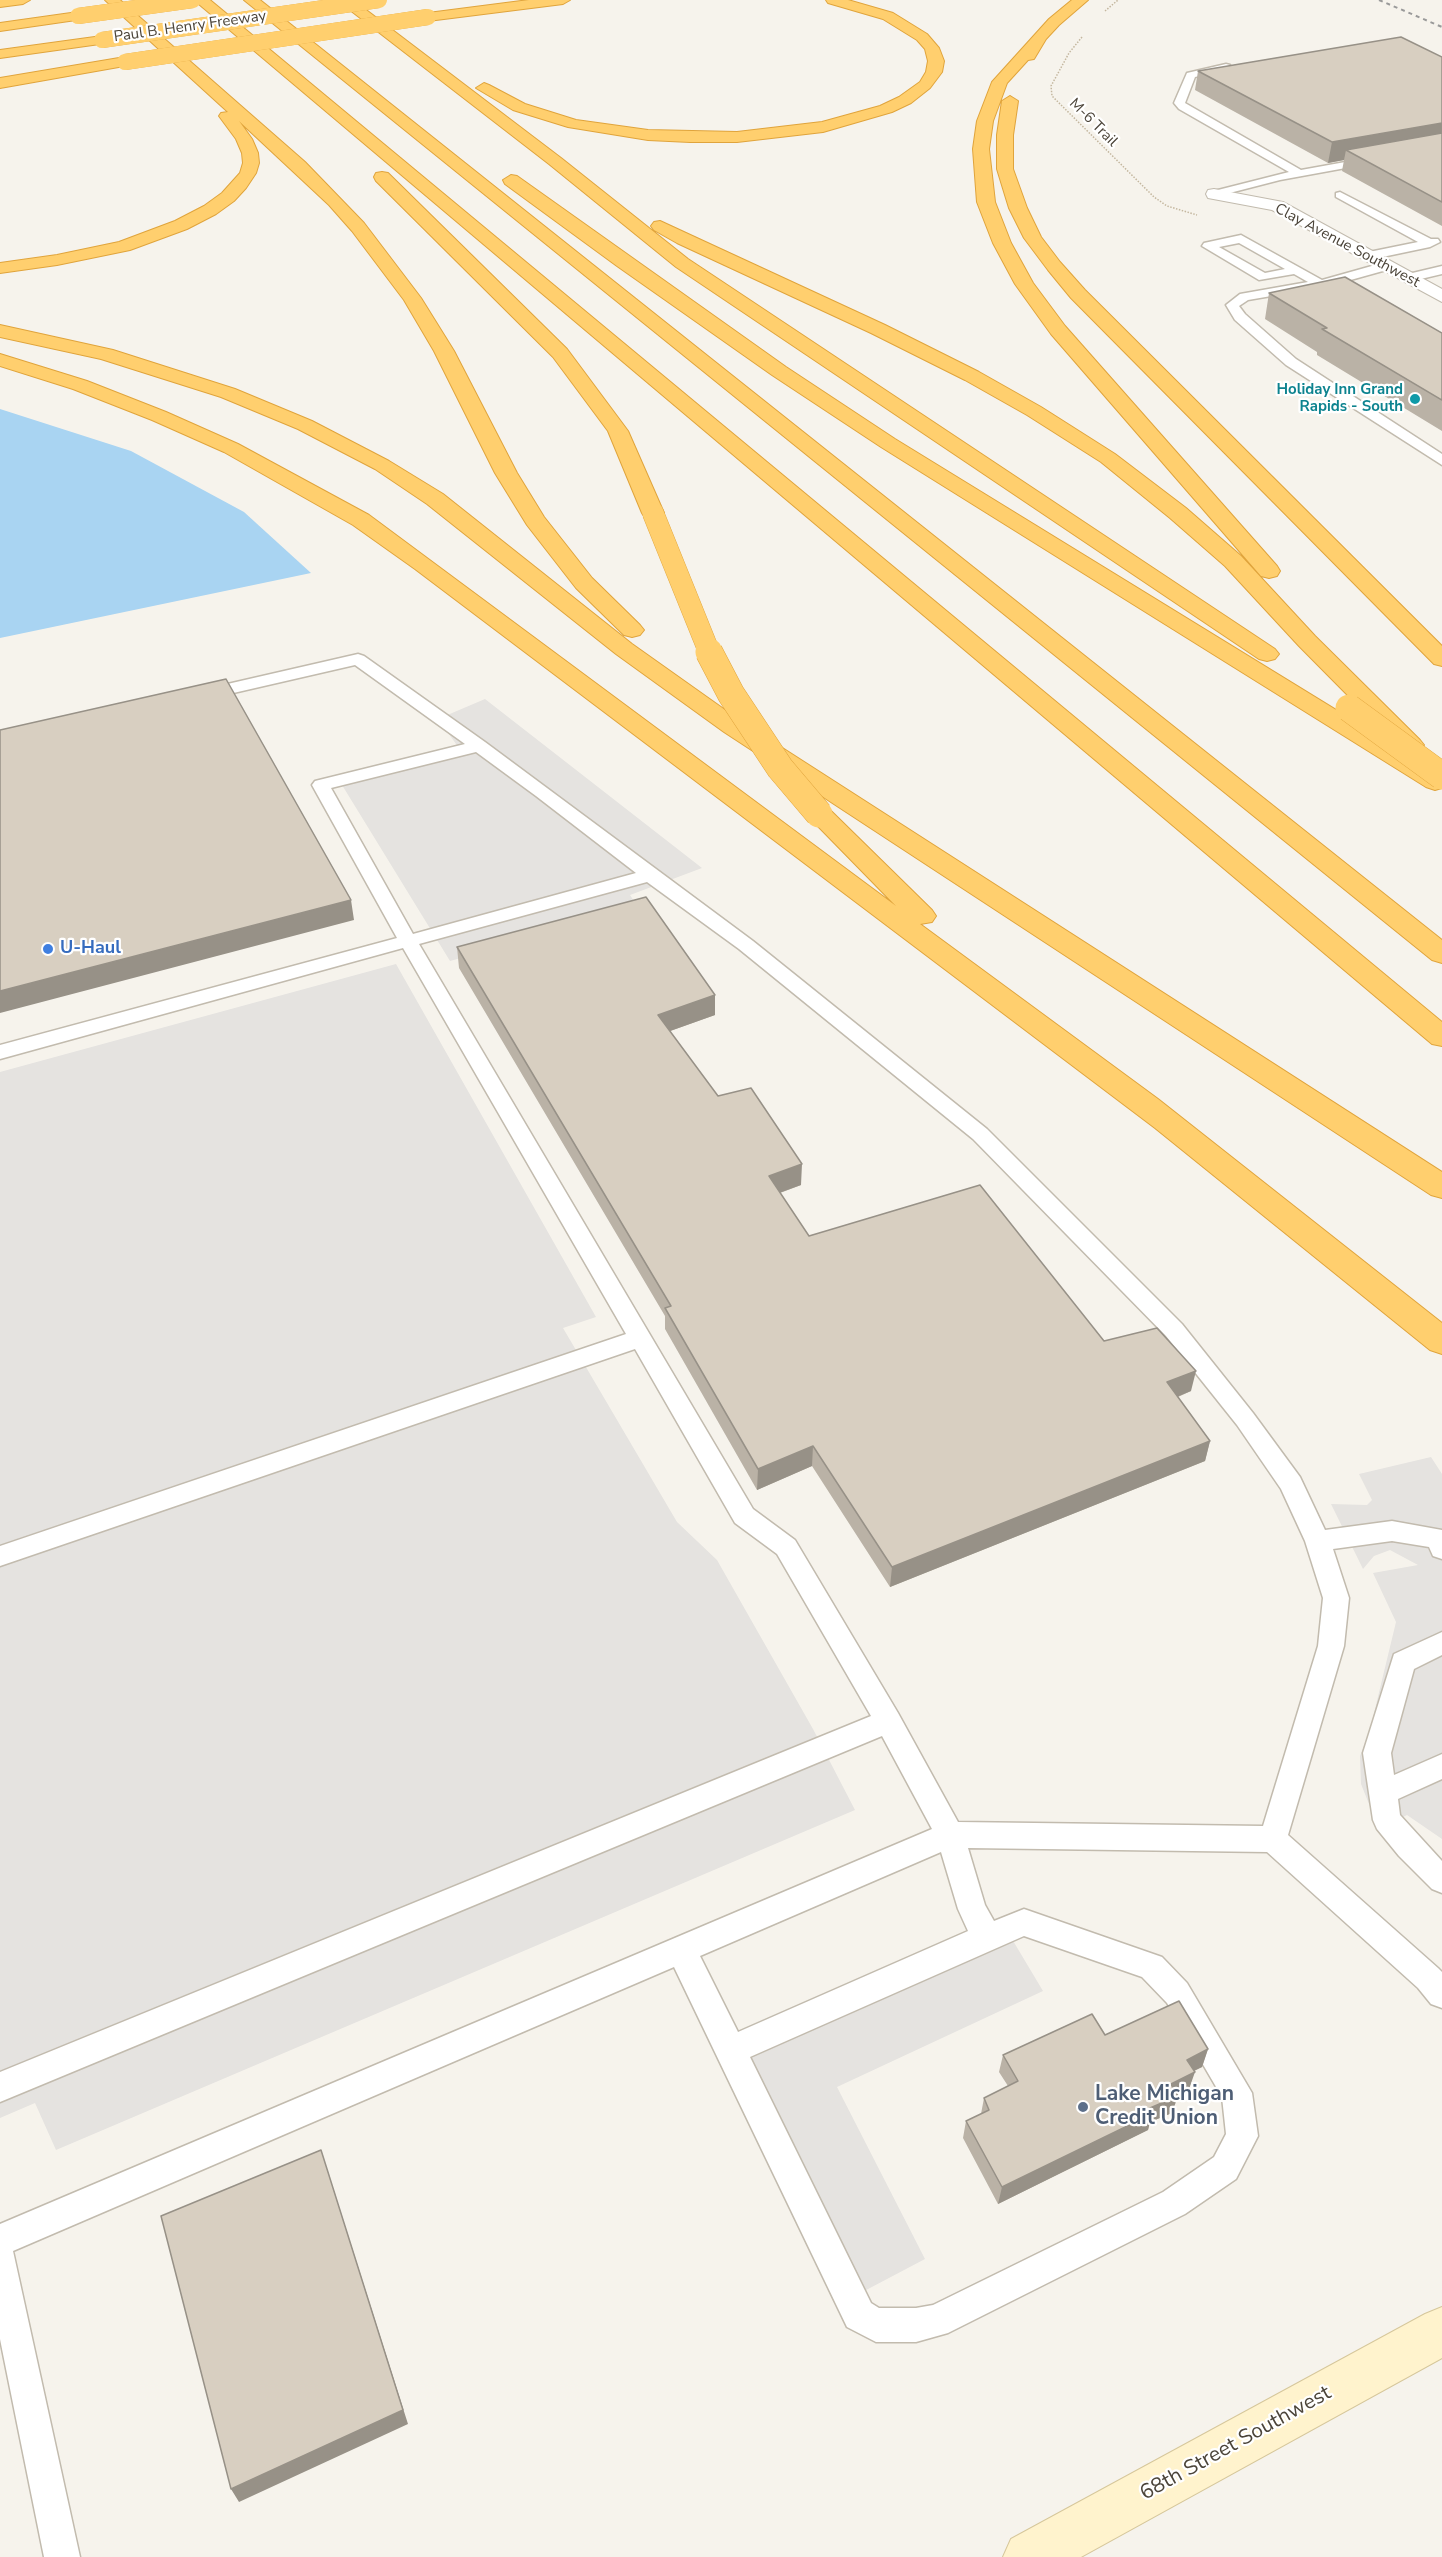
<!DOCTYPE html>
<style>
body{margin:0}
canvas{display:block;background:#f6f3ec}
</style>
<canvas width="1442" height="2557"></canvas>
<script>
const ctx = document.querySelector('canvas').getContext('2d');
ctx.lineJoin = 'round';
function paint(path, color) { ctx.fillStyle = color; ctx.fill(path, 'evenodd'); }
const toPath = rows => new Path2D(rows.map(r => 'M' + r).join(''));
function strokePath(path, color, width, dash) { ctx.strokeStyle = color; ctx.lineWidth = width; ctx.lineCap = dash ? 'butt' : 'round'; ctx.setLineDash(dash || []); ctx.stroke(path); }
function label(font, color, halo, rows, align = 'center') {
  ctx.font = font + ' "Nunito Sans",sans-serif'; ctx.lineWidth = 4.5; ctx.setLineDash([]); ctx.textBaseline = 'middle'; ctx.strokeStyle = halo; ctx.fillStyle = color; for (const [text, x, y, turn = 0] of rows) {
    ctx.save(); ctx.translate(x, y); ctx.rotate((+turn || 0) * Math.PI / 180); ctx.textAlign = isNaN(turn) ? turn : align; if (halo) ctx.strokeText(text, 0, 0); ctx.fillText(text, 0, 0); ctx.restore();
  }
}
const parking = toPath([
 [485,699,702,868,630,895,639,909,450,961,342,785,464,755,438,719],
 [396,964,596,1317,563,1328,677,1522,717,1560,813,1729,855,1810,56,2150,35,2103,0,2118,0,1072],
 [1431,1457,1442,1474,1442,1839,1407,1815,1379,1829,1361,1784,1360,1756,1369,1734,1396,1622,1373,1573,1418,1565,1390,1550,1374,1556,1363,1569,1331,1504,1367,1505,1372,1500,1359,1474],
 [1006,1929,1043,1991,837,2087,925,2259,851,2298,731,2050]
]);
const water = toPath([
 [0,409,131,451,244,512,311,573,0,638]
]);
const path = toPath([
 [1105,11,1118,0],
 [1082,37,1069,53,1051,86,1052,96,1154,197,1167,206,1197,215]
]);
const lane = toPath([
 [1226,64,1230,65,1230,69,1195,77,1185,103,1301,170,1373,157,1379,160,1373,163,1280,180,1214,197,1210,196,1210,192,1289,172,1179,109,1174,103,1187,73,1226,64],
 [1340,192,1431,239,1438,239,1440,242,1430,247,1368,260,1364,259,1364,253,1418,242,1336,197,1336,193,1340,192],
 [1241,235,1322,280,1386,262,1390,263,1392,266,1390,269,1329,286,1327,289,1318,288,1248,300,1239,306,1245,314,1296,359,1442,454,1442,465,1286,365,1235,320,1226,305,1240,294,1308,282,1294,274,1259,280,1202,246,1204,243,1241,235],
 [1239,243,1285,269,1265,273,1219,247,1239,243],
 [1442,266,1442,274,1408,282,1402,278,1404,275,1442,266],
 [358,654,364,656,485,742,753,941,987,1129,1182,1324,1253,1413,1300,1477,1325,1530,1392,1521,1442,1530,1442,1559,1433,1556,1429,1547,1392,1541,1333,1549,1349,1598,1344,1646,1288,1835,1438,1968,1442,1972,1442,2008,1431,2004,1418,1988,1267,1852,968,1848,985,1905,994,1921,1024,1909,1162,1957,1187,1983,1252,2093,1258,2136,1236,2179,1185,2214,948,2333,916,2342,876,2342,847,2327,674,1967,13,2251,80,2557,44,2557,0,2339,0,2224,932,1829,882,1736,0,2102,0,2072,871,1716,777,1554,735,1523,635,1349,0,1566,0,1546,626,1334,403,948,0,1059,0,1045,397,938,312,785,315,781,465,744,355,665,203,700,195,695,197,691,358,654],
 [476,752,536,796,636,873,413,934,331,788,476,752],
 [647,882,739,949,973,1139,1166,1336,1237,1425,1281,1489,1305,1541,1323,1598,1318,1646,1263,1826,958,1822,898,1713,795,1540,753,1509,419,944,647,882],
 [941,1852,958,1909,968,1931,738,2032,700,1956,941,1852],
 [1024,1936,1142,1977,1167,2003,1222,2097,1226,2134,1214,2157,1163,2192,933,2305,916,2308,879,2308,871,2303,750,2057,1024,1936],
 [1442,1632,1442,1655,1414,1669,1391,1753,1394,1775,1442,1754,1442,1779,1398,1799,1400,1815,1442,1861,1442,1893,1432,1889,1399,1856,1377,1829,1373,1820,1363,1753,1394,1654,1442,1632]
]);
const street = toPath([
 [1214,189,1283,202,1442,289,1442,302,1272,210,1208,198,1206,194,1208,190,1214,189]
]);
const secondary = toPath([
 [1442,2307,1442,2358,1081,2557,1003,2557,1011,2539,1425,2314,1442,2307]
]);
const highway = toPath([
 [0,0,30,0,23,4,0,7,0,0],
 [105,0,120,0,305,162,364,223,421,298,454,351,517,473,544,517,592,578,640,625,644,630,640,635,632,637,624,635,576,588,527,525,495,473,434,351,404,300,352,231,329,205,239,121,252,139,258,153,259,163,256,173,246,188,234,201,216,214,187,229,130,250,57,265,0,273,0,263,57,255,119,242,175,221,204,206,222,193,240,173,243,163,242,153,236,139,219,116,221,113,228,112,105,0],
 [194,0,210,0,1442,1022,1442,1046,1432,1044,194,0],
 [244,0,260,0,1442,940,1442,963,1432,960,244,0],
 [337,0,353,0,561,158,688,259,1275,649,1279,654,1275,659,1267,661,1259,659,676,267,549,164,337,0],
 [529,0,570,0,563,4,428,21,421,17,428,13,529,0],
 [826,0,848,0,893,13,927,34,939,48,944,61,942,72,930,88,911,103,892,112,823,132,737,142,690,142,648,140,568,127,513,110,476,88,484,83,489,85,525,104,576,120,648,130,737,132,822,122,880,106,899,97,920,82,926,72,928,61,925,49,917,40,883,19,828,3,826,0],
 [1072,0,1088,0,1059,25,1046,39,1034,59,1028,60,1007,83,993,121,989,149,995,202,1011,243,1033,283,1065,326,1277,566,1280,571,1277,576,1269,578,1261,576,1051,334,1015,284,993,243,977,202,973,149,977,121,992,82,1049,19,1072,0],
 [78,12,85,16,83,19,0,31,0,23,78,12],
 [102,36,109,40,107,43,0,58,0,50,102,36],
 [125,57,133,62,130,65,0,88,0,78,125,57],
 [1010,96,1018,101,1013,135,1013,169,1027,208,1041,237,1060,262,1085,290,1442,646,1442,666,1434,664,1071,298,1048,270,1024,238,1009,208,997,169,997,135,1002,101,1010,96],
 [382,172,388,173,567,349,628,431,664,513,661,518,653,520,645,518,642,513,608,431,553,357,376,181,374,177,376,173,382,172],
 [511,175,517,176,786,367,895,439,1442,775,1442,788,1435,790,1426,787,881,447,772,375,617,266,505,184,503,180,511,175],
 [660,221,885,325,979,372,1041,407,1115,454,1186,508,1241,556,1315,636,1420,740,1424,745,1420,750,1411,753,1402,750,1299,646,1225,566,1170,518,1101,462,1027,415,965,380,871,333,677,243,654,230,651,226,654,222,660,221],
 [0,325,113,350,235,389,312,421,389,461,443,494,632,644,742,722,1442,1172,1442,1198,1431,1195,724,732,616,654,427,504,375,469,298,429,221,397,101,359,0,337,0,325],
 [0,354,87,381,166,412,238,444,369,515,896,906,806,814,810,808,819,806,828,808,932,910,936,916,932,922,920,924,1158,1099,1442,1323,1442,1354,1430,1350,1155,1128,415,569,353,525,224,452,152,420,73,389,0,366,0,354]
]);
const rail = toPath([
 [1379,0,1442,27]
]);
const highwayBridgeFar2 = toPath([
 [78,16,193,0],
 [102,40,379,0],
 [125,62,428,17]
]);
const highwayBridgeFar1 = toPath([
 [653,513,710,654]
]);
const highwayBridge = toPath([
 [709,652,731,694,780,768,819,814],
 [1349,708,1442,776]
]);
const wall = toPath([
 [1442,57,1442,226,1342,171,1344,160,1328,163,1195,90,1198,71],
 [1269,293,1442,333,1442,431,1317,355,1317,352,1265,319],
 [457,947,715,995,715,1015,670,1031,718,1096,801,1185,780,1193,809,1236,1104,1341,1191,1391,1178,1397,1210,1441,1205,1461,890,1587,812,1466,757,1490,665,1329,665,1316,459,968],
 [1105,2035,1208,2049,1202,2067,1194,2071,1189,2089,1177,2095,1172,2113,1150,2122,1148,2130,998,2204,963,2138,966,2121,981,2114,984,2098,1008,2086,999,2072,1003,2055]
]);
const shadedWall = toPath([
 [1442,123,1442,143,1346,150,1344,160,1328,163,1332,142],
 [351,900,354,920,0,1013,0,991],
 [715,995,715,1015,659,1035,658,1015],
 [802,1164,801,1185,768,1197,769,1176],
 [1196,1371,1191,1391,1162,1403,1167,1382],
 [1210,1441,1205,1461,890,1587,892,1567],
 [813,1446,812,1466,757,1490,758,1469],
 [1208,2049,1202,2067,1181,2077,1187,2060],
 [1195,2072,1189,2089,1165,2101,1171,2084],
 [1178,2096,1172,2113,1150,2122,1148,2130,998,2204,1002,2187,1150,2108],
 [321,2150,408,2424,239,2502,231,2489]
]);
const building = toPath([
 [1401,37,1442,57,1442,123,1332,142,1198,71,1401,37],
 [1442,133,1442,202,1346,150,1442,133],
 [1345,277,1442,333,1442,400,1322,329,1327,328,1269,293,1345,277],
 [226,679,351,900,0,991,0,730,226,679],
 [646,897,715,995,658,1015,718,1096,751,1088,802,1164,769,1176,809,1236,980,1185,1104,1341,1157,1328,1196,1371,1167,1382,1210,1441,892,1567,813,1446,758,1469,665,1308,671,1306,457,947,646,897],
 [1179,2001,1208,2049,1187,2060,1195,2072,1171,2084,1178,2096,1150,2108,1154,2113,1002,2187,966,2121,989,2110,984,2098,1018,2081,1003,2055,1092,2014,1105,2035,1179,2001],
 [321,2150,403,2410,231,2489,161,2216,321,2150]
]);
const markers = [
 [1415,399,6,"#0f9aa8"],
 [48,949,6,"#3f7fe0"],
 [1083,2107,6,"#5c6f8a"]
];
const farStreetnames = [
 ["Paul B. Henry Freeway",190,27,-8],
 ["M-6 Trail",1093,123,45],
 ["Clay Avenue Southwest",1347,246,28]
];
const farCulturenames = [
 ["Holiday Inn Grand",1403,390],
 ["Rapids - South",1403,407]
];
const shopNames = [
 ["U-Haul",60,949]
];
const nearServicenames = [
 ["Lake Michigan",1095,2095],
 ["Credit Union",1095,2119]
];
const nearStreetnames = [
 ["68th Street Southwest",1236,2444,-29]
];
paint(parking, '#e5e3e0');
paint(water, '#a9d4f2');
strokePath(lane, '#c2bbae', 3);
strokePath(street, '#c2bbae', 2);
strokePath(secondary, '#d6c79b', 2);
strokePath(highway, '#e0a43c', 2);
strokePath(path, '#c4b79f', 1.5, [1.5, 1.5]);
paint(lane, '#fff');
paint(street, '#fff');
paint(secondary, '#fff3cd');
paint(highway, '#ffcf6e');
strokePath(rail, '#9a9a9a', 2, [4, 4]);
strokePath(highwayBridgeFar2, '#e0a43c', 16, []);
strokePath(highwayBridgeFar1, '#e0a43c', 22, []);
strokePath(highwayBridge, '#e0a43c', 28, []);
strokePath(highwayBridgeFar2, '#ffcf6e', 16);
strokePath(highwayBridgeFar1, '#ffcf6e', 21);
strokePath(highwayBridge, '#ffcf6e', 27);
paint(wall, '#bab2a6');
paint(shadedWall, '#979187');
paint(building, '#d8cfc1');
strokePath(building, '#979187', 1.5);
for (const [x, y, r, color] of markers) { const dot = new Path2D(); dot.arc(x, y, r, 0, 2 * Math.PI); ctx.fillStyle = color; ctx.fill(dot); strokePath(dot, '#fff', 2); }
label('15px', '#4b4439', '#fff', farStreetnames);
label('bold 15px', '#0d838f', '#fff', farCulturenames, 'right');
label('bold 18px', '#366cbe', '#fff', shopNames, 'left');
label('bold 21px', '#4e5e75', '#fff', nearServicenames, 'left');
label('21px', '#4b4439', '#fff', nearStreetnames);
</script>
